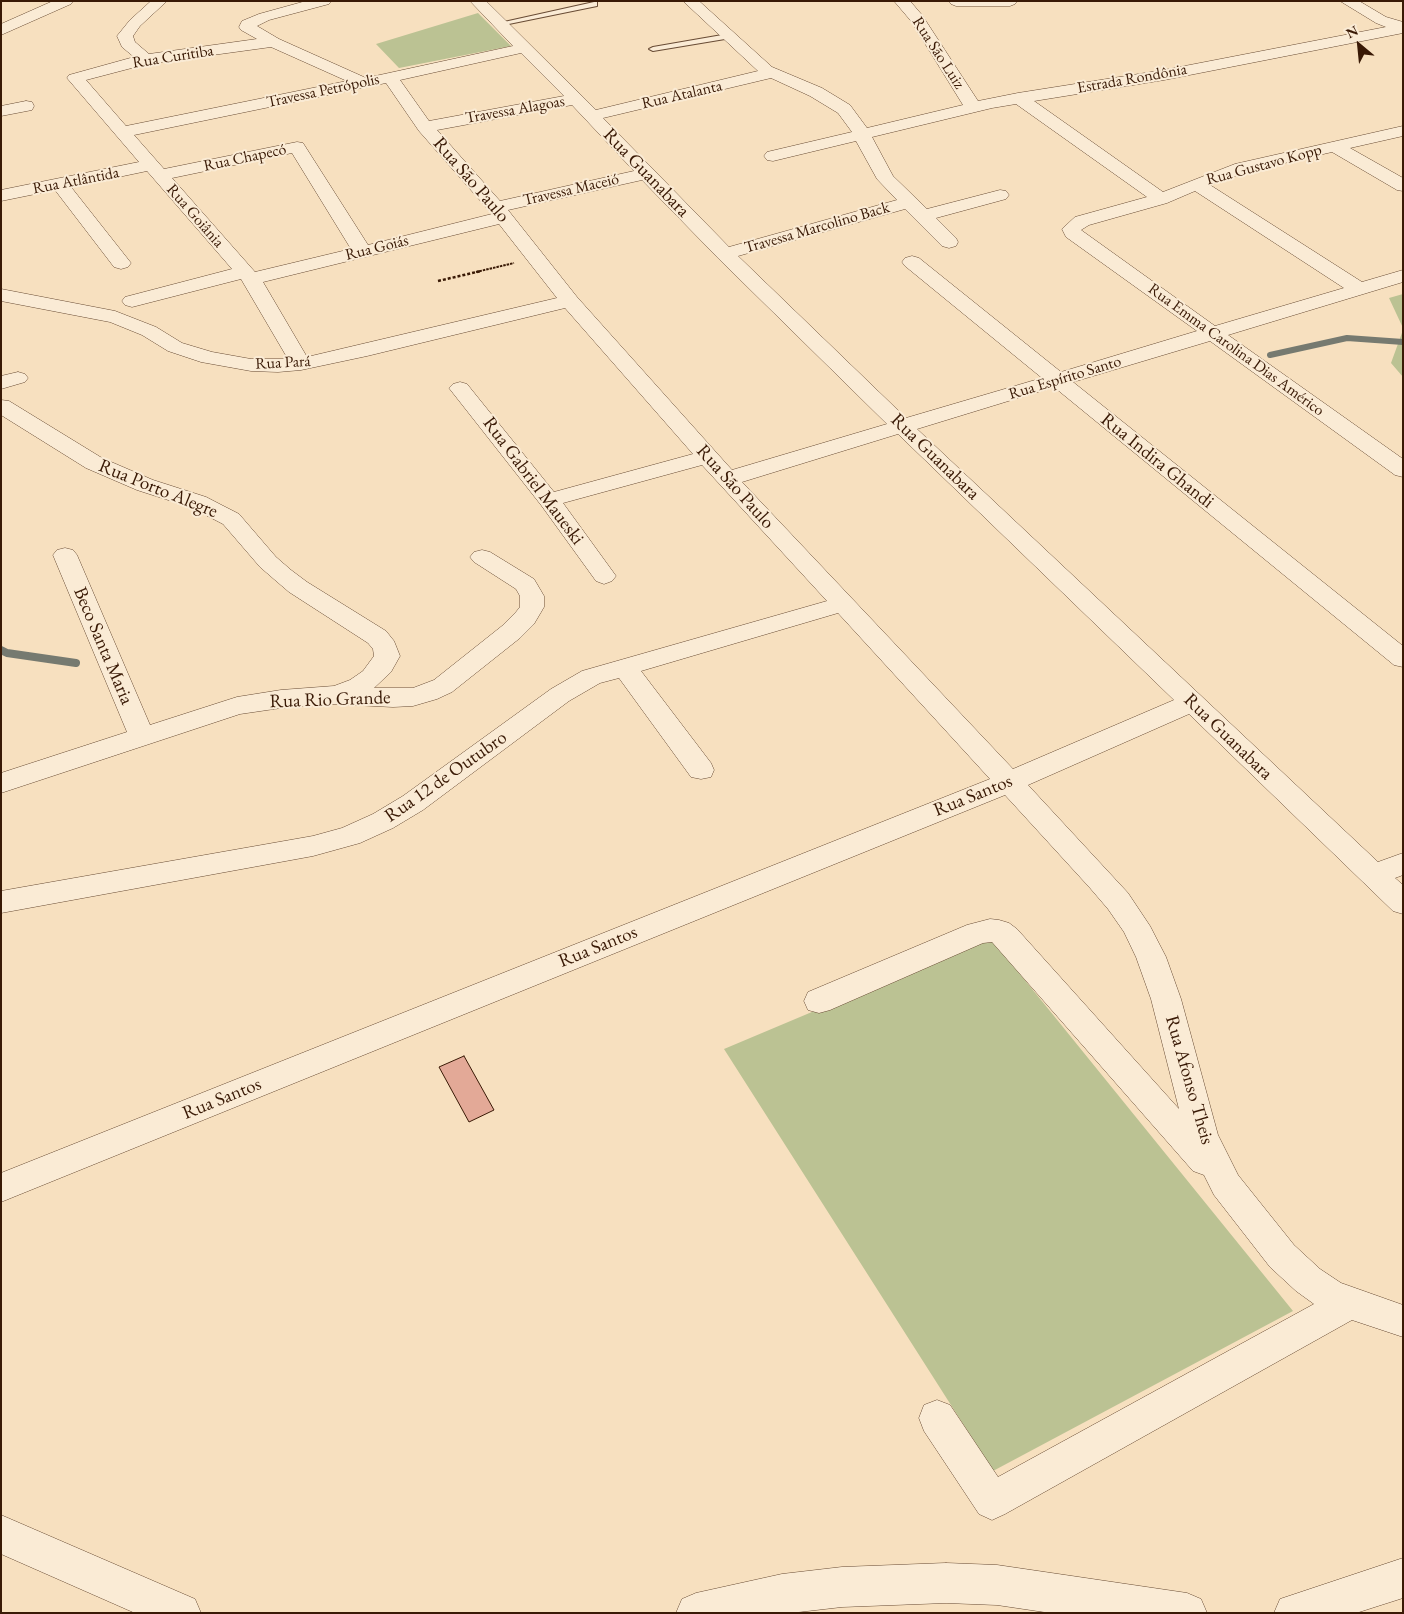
<!DOCTYPE html>
<meta charset="utf-8">
<style>
body{margin:0}
#map{position:relative;width:1404px;height:1614px;overflow:hidden;background:#f7e0bf;font-family:"EB Garamond",serif}
canvas{display:block}
.frame{position:absolute;inset:0;border:2px solid #391905;pointer-events:none}
.north{position:absolute;left:1334px;top:20px;width:50px;height:50px;-webkit-text-stroke:4px #faebd5;paint-order:stroke;rotate:332deg;font-size:14px;font-weight:700;line-height:20px;text-align:center;color:#391905}
.north::after{content:'';display:block;margin:auto;width:18px;height:22px;background:#391905;clip-path:polygon(50% 0,100% 100%,50% 72%,0 100%)}
</style>
<div id="map">
<canvas width="1404" height="1614"></canvas>
<div class="frame"></div>
<div class="north">N</div>
</div>
<script>
const ctx = document.querySelector('canvas').getContext('2d');
ctx.lineJoin = 'round';
function paint(path, color) { ctx.fillStyle = color; ctx.fill(path, 'evenodd'); }
const toPath = rows => new Path2D(rows.map(r => 'M' + r).join(''));
function strokePath(path, color, width, dash) { ctx.strokeStyle = color; ctx.lineWidth = width; ctx.lineCap = dash ? 'butt' : 'round'; ctx.setLineDash(dash || []); ctx.stroke(path); }
function label(font, color, halo, rows, align = 'center') {
  ctx.font = font + ' "EB Garamond",serif'; ctx.lineWidth = 4; ctx.setLineDash([]); ctx.textBaseline = 'middle'; ctx.strokeStyle = halo; ctx.fillStyle = color; for (const [text, x, y, turn = 0] of rows) {
    ctx.save(); ctx.translate(x, y); ctx.rotate((+turn || 0) * Math.PI / 180); ctx.textAlign = isNaN(turn) ? turn : align; if (halo) ctx.strokeText(text, 0, 0); ctx.fillText(text, 0, 0); ctx.restore();
  }
}
const green = toPath([
 [478,13,511,46,399,68,376,44],
 [1403,294,1403,328,1389,298],
 [1403,330,1403,377,1391,363],
 [990,937,1293,1311,993,1471,724,1049]
]);
const streamFar1 = toPath([
 [1270,355,1347,338,1403,342]
]);
const stream = toPath([
 [1,650,7,653,76,663]
]);
const building = toPath([
 [464,1056,494,1110,469,1122,439,1067,464,1056]
]);
const pathFar1 = toPath([
 [476,272,514,263]
]);
const path = toPath([
 [438,281,481,271]
]);
const service = toPath([
 [594,2,597,2,597,6,499,26,495,24,594,2],
 [728,34,732,36,731,38,653,51,649,49,653,47,728,34]
]);
const minor = toPath([
 [151,1,167,1,140,26,133,36,135,42,149,54,257,39,241,30,239,27,242,21,259,14,306,1,331,1,329,4,269,20,257,26,279,39,366,78,513,46,470,1,486,1,596,110,758,71,683,1,699,1,772,67,822,88,850,105,867,128,963,105,911,21,894,1,910,1,922,15,978,101,1018,93,1164,70,1386,27,1376,23,1340,1,1359,1,1386,17,1403,22,1403,33,1164,80,1034,101,1163,192,1235,164,1403,126,1403,136,1350,148,1403,178,1403,191,1397,190,1332,152,1246,172,1210,185,1362,282,1403,270,1403,282,1228,335,1403,459,1403,477,1395,475,1210,341,1073,382,1403,646,1403,667,1394,665,1054,387,917,429,1378,862,1403,853,1403,875,1395,878,1403,885,1403,914,1393,911,1189,714,1028,785,1128,893,1150,926,1166,957,1181,999,1218,1135,1238,1175,1294,1245,1320,1269,1341,1283,1403,1305,1403,1337,1352,1320,1005,1514,992,1520,979,1514,924,1431,919,1418,924,1405,937,1400,950,1405,998,1477,1314,1304,1296,1291,1270,1267,1214,1195,1204,1175,1193,1171,992,942,983,943,830,1010,819,1013,808,1010,804,1001,808,992,967,925,990,919,999,920,1009,923,1017,929,1179,1109,1151,999,1136,957,1124,932,1108,909,1090,888,1005,795,1,1202,1,1173,990,779,838,613,641,671,711,763,714,770,711,777,701,779,691,777,619,678,600,683,569,701,423,810,393,828,360,843,313,856,1,913,1,891,313,836,342,828,373,814,403,796,551,689,582,671,827,601,702,465,563,503,616,576,612,581,604,584,596,581,541,505,449,388,453,384,460,382,467,384,554,492,693,454,565,308,367,356,301,370,278,372,251,371,201,362,168,351,142,335,110,322,1,301,1,289,115,311,156,327,182,343,212,352,251,359,288,359,241,279,132,307,125,305,122,301,125,297,232,269,147,171,71,187,131,263,128,267,121,269,114,267,55,190,1,201,1,190,139,162,67,78,69,75,134,57,122,47,117,36,130,20,151,1],
 [271,47,347,81,126,126,86,80,147,64,271,47],
 [521,53,564,96,429,121,400,80,521,53],
 [771,78,810,96,838,113,852,132,767,152,764,156,767,160,773,161,856,141,877,179,897,200,729,247,603,118,771,78],
 [386,83,419,131,492,214,368,245,303,143,297,142,164,169,134,135,386,83],
 [1016,104,1147,197,1075,217,1062,229,1066,237,1197,331,1061,372,919,258,912,256,905,258,902,262,905,266,1042,378,906,418,738,256,905,209,942,246,949,248,956,246,958,242,956,238,936,218,1006,199,1009,195,1006,191,1000,190,927,209,893,176,872,137,992,108,1016,104],
 [572,105,634,171,500,201,437,130,572,105],
 [292,153,351,249,255,272,172,178,292,153],
 [642,180,718,258,887,424,732,470,577,297,508,210,642,180],
 [1195,191,1344,288,1215,326,1081,230,1089,225,1167,203,1195,191],
 [499,224,557,298,307,357,263,282,499,224],
 [898,434,1174,700,1013,769,742,482,898,434],
 [949,1,1017,1,1015,4,1010,6,956,6,951,4,949,1],
 [26,101,32,102,34,106,32,110,1,116,1,106,26,101],
 [18,372,25,374,28,378,25,382,1,389,1,376,18,372],
 [1,400,9,401,102,458,153,480,206,497,239,514,276,557,291,570,307,582,386,631,394,641,400,656,391,672,374,688,413,688,434,680,502,626,516,612,520,607,520,596,516,589,474,562,470,557,474,552,482,550,490,552,534,579,544,596,544,607,534,624,520,638,452,692,437,699,413,706,393,707,335,704,281,708,240,714,1,793,1,773,127,732,53,555,57,550,65,548,73,550,77,555,150,725,237,697,281,690,334,686,350,680,363,671,374,656,373,649,368,643,289,592,275,580,260,567,223,524,190,507,137,490,86,468,1,415,1,400],
 [1,1515,195,1599,201,1613,135,1613,1,1554,1,1515],
 [1403,1558,1403,1598,1356,1613,1274,1613,1280,1599,1403,1558],
 [946,1563,997,1565,1187,1593,1201,1599,1207,1613,1051,1613,997,1605,946,1603,842,1607,790,1613,676,1613,682,1599,696,1593,782,1574,842,1567,946,1563]
]);
const tertiary = toPath([
 [53,1,73,1,71,4,1,35,1,24,53,1]
]);
const farStreetnames = [
 ["Rua São Luiz",938,53,57],
 ["Rua Curitiba",173,57,-9],
 ["Estrada Rondônia",1132,79,-10],
 ["Travessa Petrópolis",323,91,-12],
 ["Rua Atalanta",682,95,-13],
 ["Travessa Alagoas",515,110,-10],
 ["Rua Chapecó",245,158,-12],
 ["Rua Gustavo Kopp",1264,165,-15],
 ["Rua Atlântida",76,181,-11],
 ["Travessa Maceió",571,190,-13],
 ["Rua Goiânia",195,216,49],
 ["Travessa Marcolino Back",817,228,-16],
 ["Rua Goiás",377,248,-14],
 ["Rua Emma Carolina Dias Américo",1236,350,36],
 ["Rua Pará",283,363,-3],
 ["Rua Espírito Santo",1065,378,-17]
];
const streetNames = [
 ["Rua Guanabara",646,173,46],
 ["Rua São Paulo",471,180,49],
 ["Rua Guanabara",935,457,44],
 ["Rua Indira Ghandi",1157,461,39],
 ["Rua Gabriel Maueski",533,481,53],
 ["Rua São Paulo",735,487,48],
 ["Rua Porto Alegre",158,489,22],
 ["Beco Santa Maria",103,646,67],
 ["Rua Rio Grande",330,700,-2],
 ["Rua Guanabara",1228,737,44],
 ["Rua 12 de Outubro",446,777,-35],
 ["Rua Santos",973,796,-22],
 ["Rua Santos",598,947,-22],
 ["Rua Afonso Theis",1189,1080,74],
 ["Rua Santos",222,1099,-22]
];
paint(green, '#bbc293');
strokePath(streamFar1, '#767a70', 6);
strokePath(stream, '#767a70', 8);
paint(building, '#e3a997');
strokePath(building, '#391905', 1);
strokePath(service, '#684b34', 2);
strokePath(minor, '#684b34', 1);
strokePath(tertiary, '#684b34', 1);
strokePath(pathFar1, '#391905', 2, [2.5, 1]);
strokePath(path, '#391905', 2.5, [3, 2]);
paint(service, '#faebd5');
paint(minor, '#faebd5');
paint(tertiary, '#faebd5');
label('16px', '#391905', '#faebd5', farStreetnames);
label('19px', '#391905', '#faebd5', streetNames);
</script>
